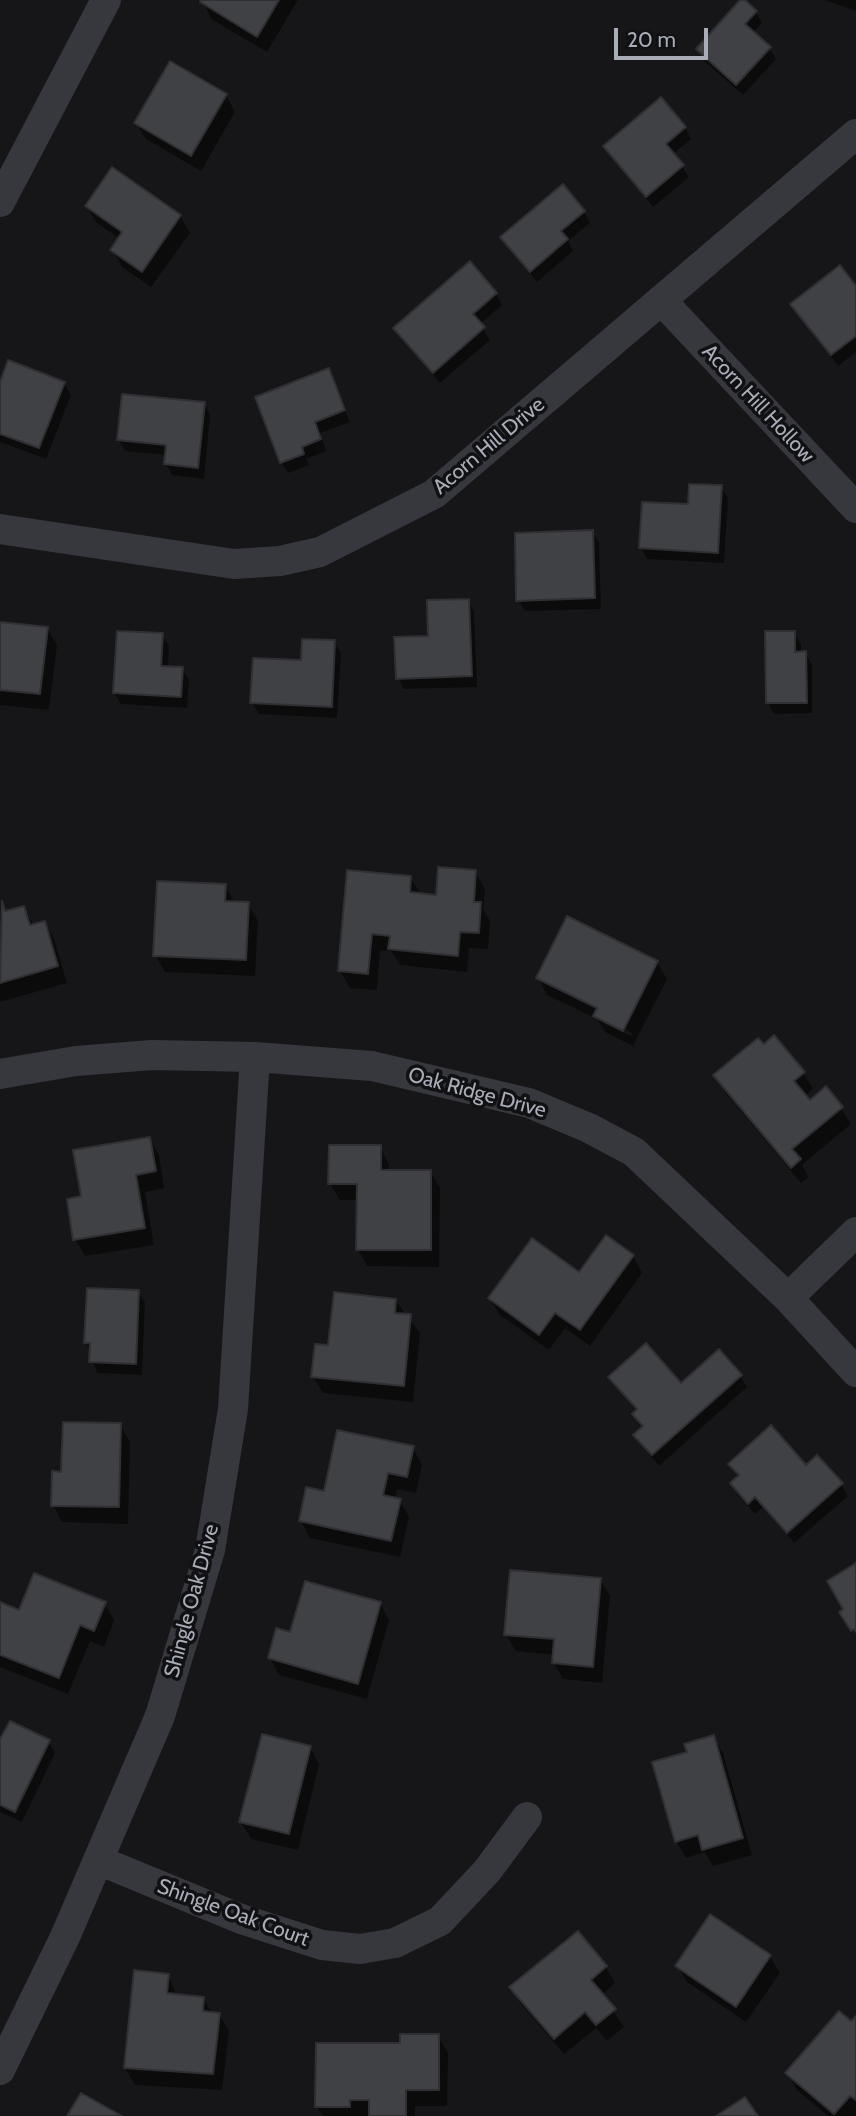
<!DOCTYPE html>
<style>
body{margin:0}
#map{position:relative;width:856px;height:2116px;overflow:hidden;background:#161618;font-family:Cabin,sans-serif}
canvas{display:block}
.scale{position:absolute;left:614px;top:28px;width:94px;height:32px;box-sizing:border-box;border:4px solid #a8adb8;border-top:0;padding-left:9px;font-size:21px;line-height:24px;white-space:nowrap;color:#a8adb8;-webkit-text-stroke:5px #111113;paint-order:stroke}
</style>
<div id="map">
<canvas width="856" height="2116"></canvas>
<div class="scale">20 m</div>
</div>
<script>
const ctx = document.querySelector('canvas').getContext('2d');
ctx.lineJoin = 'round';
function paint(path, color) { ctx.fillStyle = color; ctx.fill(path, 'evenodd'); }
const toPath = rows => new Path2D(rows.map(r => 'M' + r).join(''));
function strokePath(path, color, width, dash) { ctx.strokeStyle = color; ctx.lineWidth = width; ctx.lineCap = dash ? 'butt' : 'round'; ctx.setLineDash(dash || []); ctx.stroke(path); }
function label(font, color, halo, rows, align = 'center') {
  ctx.font = font + ' Cabin,sans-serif'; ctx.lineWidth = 7; ctx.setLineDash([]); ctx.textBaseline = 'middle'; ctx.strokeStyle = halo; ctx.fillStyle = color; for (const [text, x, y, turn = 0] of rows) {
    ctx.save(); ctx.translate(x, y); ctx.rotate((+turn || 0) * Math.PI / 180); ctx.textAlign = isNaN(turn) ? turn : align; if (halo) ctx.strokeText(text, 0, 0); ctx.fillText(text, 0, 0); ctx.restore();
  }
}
const shadow = toPath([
 [203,0,298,0,267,52,211,19],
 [743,0,756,12,762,23,753,33,769,48,776,59,743,95,704,61,698,49],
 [825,0,856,0,856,11],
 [226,95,235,112,201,171,146,139,136,123],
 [685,128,691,139,673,154,689,177,653,207,605,146],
 [113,170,180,216,190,233,151,287,122,267,112,250,120,239,97,223,87,207],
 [584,212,590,223,568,241,573,251,537,282,502,237],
 [856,289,856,352,838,366,792,304],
 [496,294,502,305,480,324,490,340,440,383,395,329],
 [328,370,350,422,320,433,326,451,306,459,309,465,288,473,281,462],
 [64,383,71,395,46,459,0,442,0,387],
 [204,403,210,415,204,479,172,475,166,464,166,455,125,451,119,440],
 [721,487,728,498,724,563,647,559,641,547,689,506],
 [592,532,599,543,601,609,525,611,518,600],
 [468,600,474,612,477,687,404,689,398,678,430,637],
 [0,624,47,628,57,645,49,710,0,705],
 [794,633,801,644,801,653,805,653,812,664,812,713,774,714,768,703],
 [162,635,169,646,168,668,182,669,189,680,187,708,121,704,114,693],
 [334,642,341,653,337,718,259,714,252,703,303,662],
 [475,872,485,889,483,909,490,921,488,949,469,948,467,972,400,965,391,951,380,950,377,990,350,988,340,971,410,877,421,895,437,896],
 [225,886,235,903,248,904,258,921,255,976,165,972,155,955],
 [1,903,7,913,24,908,34,926,45,923,54,939,67,983,0,1002],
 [657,962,667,979,633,1046,605,1032,597,1019,547,995,538,978],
 [602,1018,632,1033,631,1036,602,1022],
 [803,1073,813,1089,805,1096,809,1102,841,1108,851,1124,802,1165,809,1177,801,1183,725,1092,715,1076],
 [149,1139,159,1155,164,1188,145,1192,154,1245,85,1256,75,1239,83,1198],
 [380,1147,389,1164,389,1172,430,1171,440,1188,439,1267,367,1266,358,1249,358,1200,340,1200,330,1184],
 [633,1256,642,1273,590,1346,565,1328,549,1350,500,1315,490,1299],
 [138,1292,145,1303,142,1375,97,1373,86,1342],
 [395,1300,420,1333,413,1402,323,1393,313,1377,330,1347],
 [740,1376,747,1387,659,1466,635,1435,643,1428,634,1414,637,1412,610,1377,681,1385],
 [120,1425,130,1442,128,1524,62,1522,53,1505,63,1473],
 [413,1448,422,1465,416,1493,397,1489,395,1500,400,1501,409,1517,400,1557,310,1538,301,1521,326,1493],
 [730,1464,806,1467,841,1484,848,1496,794,1543,763,1507,755,1514,738,1495,732,1483,739,1477],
 [600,1579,610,1596,602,1683,563,1679,553,1662,554,1655,516,1651,506,1635],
 [104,1603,114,1620,104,1647,90,1641,68,1694,0,1667,0,1604,20,1612],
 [380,1603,389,1620,367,1699,279,1675,270,1658,292,1634],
 [713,1737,723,1753,752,1855,713,1866,705,1852,686,1858,676,1841,689,1753],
 [0,1741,49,1742,55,1753,22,1822,0,1812],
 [310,1747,319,1764,298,1850,251,1839,241,1822],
 [770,1956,780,1973,746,2022,687,1982,677,1966],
 [606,1967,615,1983,602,1995,624,2027,607,2041,596,2028,564,2054,521,2004,512,1987],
 [168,1976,177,1996,203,1998,212,2013,219,2014,229,2031,222,2090,135,2085,125,2068],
 [856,2018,856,2116,828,2116,797,2090,787,2073],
 [438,2036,448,2053,447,2106,415,2106,415,2116,323,2116,317,2107,402,2045]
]);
const building = toPath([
 [201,0,279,0,257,37,200,2,201,0],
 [740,0,745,0,757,11,745,24,771,47,736,85,696,49,740,0],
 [170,61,227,94,191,156,134,123,170,61],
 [661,97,686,127,666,144,684,165,646,197,603,146,661,97],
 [112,167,181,215,142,272,110,250,122,232,85,206,112,167],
 [563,184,585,211,561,231,568,239,530,272,500,237,563,184],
 [470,261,497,293,473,314,485,327,433,373,393,328,470,261],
 [840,265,856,286,856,336,831,355,790,304,840,265],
 [8,360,65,382,39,448,0,434,0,382,8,360],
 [329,368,345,410,315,422,321,439,302,447,304,454,280,463,255,397,329,368],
 [122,394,205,402,198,468,164,464,166,445,117,440,122,394],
 [689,484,722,485,718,553,639,548,642,502,688,504,689,484],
 [593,530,595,598,516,601,515,533,593,530],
 [469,599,472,676,396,679,394,637,428,636,427,600,469,599],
 [0,622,48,627,40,694,0,690,0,622],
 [117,631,163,633,161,666,183,667,181,697,113,693,117,631],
 [765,631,795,631,795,652,806,651,807,703,766,703,765,631],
 [302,639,335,640,332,707,250,703,253,658,301,660,302,639],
 [438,867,476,870,474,902,481,902,479,933,460,932,458,956,388,949,390,936,372,934,368,974,338,971,347,870,411,876,410,892,436,895,438,867],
 [157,881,226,884,225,901,249,902,246,960,153,956,157,881],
 [2,901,5,911,24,906,30,925,45,921,58,966,0,983,2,901],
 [567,916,658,961,623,1031,593,1016,597,1008,536,978,567,916],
 [774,1035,805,1072,794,1081,810,1100,826,1086,843,1107,792,1149,801,1159,791,1168,713,1075,758,1038,764,1044,774,1035],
 [150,1137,156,1171,136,1175,145,1228,73,1240,67,1199,81,1196,73,1150,150,1137],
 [329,1145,381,1145,381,1170,431,1170,431,1250,356,1250,357,1184,328,1184,329,1145],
 [606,1235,634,1255,580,1330,555,1313,539,1335,488,1298,532,1238,579,1272,606,1235],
 [87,1288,139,1290,136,1364,89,1362,90,1343,84,1343,87,1288],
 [334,1292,396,1299,395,1313,411,1314,404,1386,311,1377,315,1344,328,1345,334,1292],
 [646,1343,681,1383,719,1349,742,1375,652,1455,633,1435,643,1426,632,1414,637,1409,608,1377,646,1343],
 [63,1422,121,1423,119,1507,51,1506,52,1471,61,1472,63,1422],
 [771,1425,806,1465,817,1455,843,1483,787,1533,755,1497,748,1504,730,1483,739,1475,728,1464,771,1425],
 [337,1430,414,1446,407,1477,388,1473,383,1495,401,1499,391,1541,299,1521,306,1487,324,1491,337,1430],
 [856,1563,856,1632,854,1629,851,1631,839,1612,843,1609,827,1581,856,1563],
 [510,1570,601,1578,593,1667,552,1663,554,1639,504,1635,510,1570],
 [34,1573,106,1602,94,1631,80,1625,59,1678,0,1655,0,1602,19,1610,34,1573],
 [305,1581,381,1602,358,1684,268,1658,276,1628,290,1632,305,1581],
 [10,1721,50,1740,15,1812,0,1805,0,1739,10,1721],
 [262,1734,311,1746,289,1834,239,1822,262,1734],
 [714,1735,743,1838,702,1850,698,1835,675,1842,652,1762,687,1752,684,1744,714,1735],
 [710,1914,771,1955,736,2007,675,1966,710,1914],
 [578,1931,607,1966,591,1980,616,2009,596,2025,585,2012,554,2039,509,1987,578,1931],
 [134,1970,169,1974,167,1993,204,1997,203,2011,220,2013,213,2074,124,2068,134,1970],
 [839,2011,851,2021,856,2016,856,2100,850,2096,834,2114,785,2073,839,2011],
 [400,2034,439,2034,439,2090,406,2090,406,2116,369,2116,369,2100,350,2100,350,2107,315,2107,316,2043,400,2043,400,2034],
 [81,2093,122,2116,67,2116,81,2093],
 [745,2097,758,2116,716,2116,745,2097]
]);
const minor = toPath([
 [0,202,106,0],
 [661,300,856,508],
 [0,529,234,564,280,561,320,552,434,494,856,134],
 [0,1074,76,1061,152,1055,255,1057,372,1066,529,1103,589,1128,634,1152,788,1298,856,1372],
 [788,1298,856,1232],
 [98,1860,241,1919,322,1945,360,1949,395,1943,440,1921,487,1871,527,1817],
 [0,2070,65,1937,160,1716,210,1550,233,1409,255,1057]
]);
const streetNames = [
 ["Acorn Hill Hollow",758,404,47],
 ["Acorn Hill Drive",489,446,-40],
 ["Oak Ridge Drive",477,1093,15],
 ["Shingle Oak Drive",192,1601,-75],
 ["Shingle Oak Court",233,1913,20]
];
paint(shadow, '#0007');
paint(building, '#404145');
strokePath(building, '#303034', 2);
strokePath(minor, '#37383d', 30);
label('21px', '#a8adb8', '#111113', streetNames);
</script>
